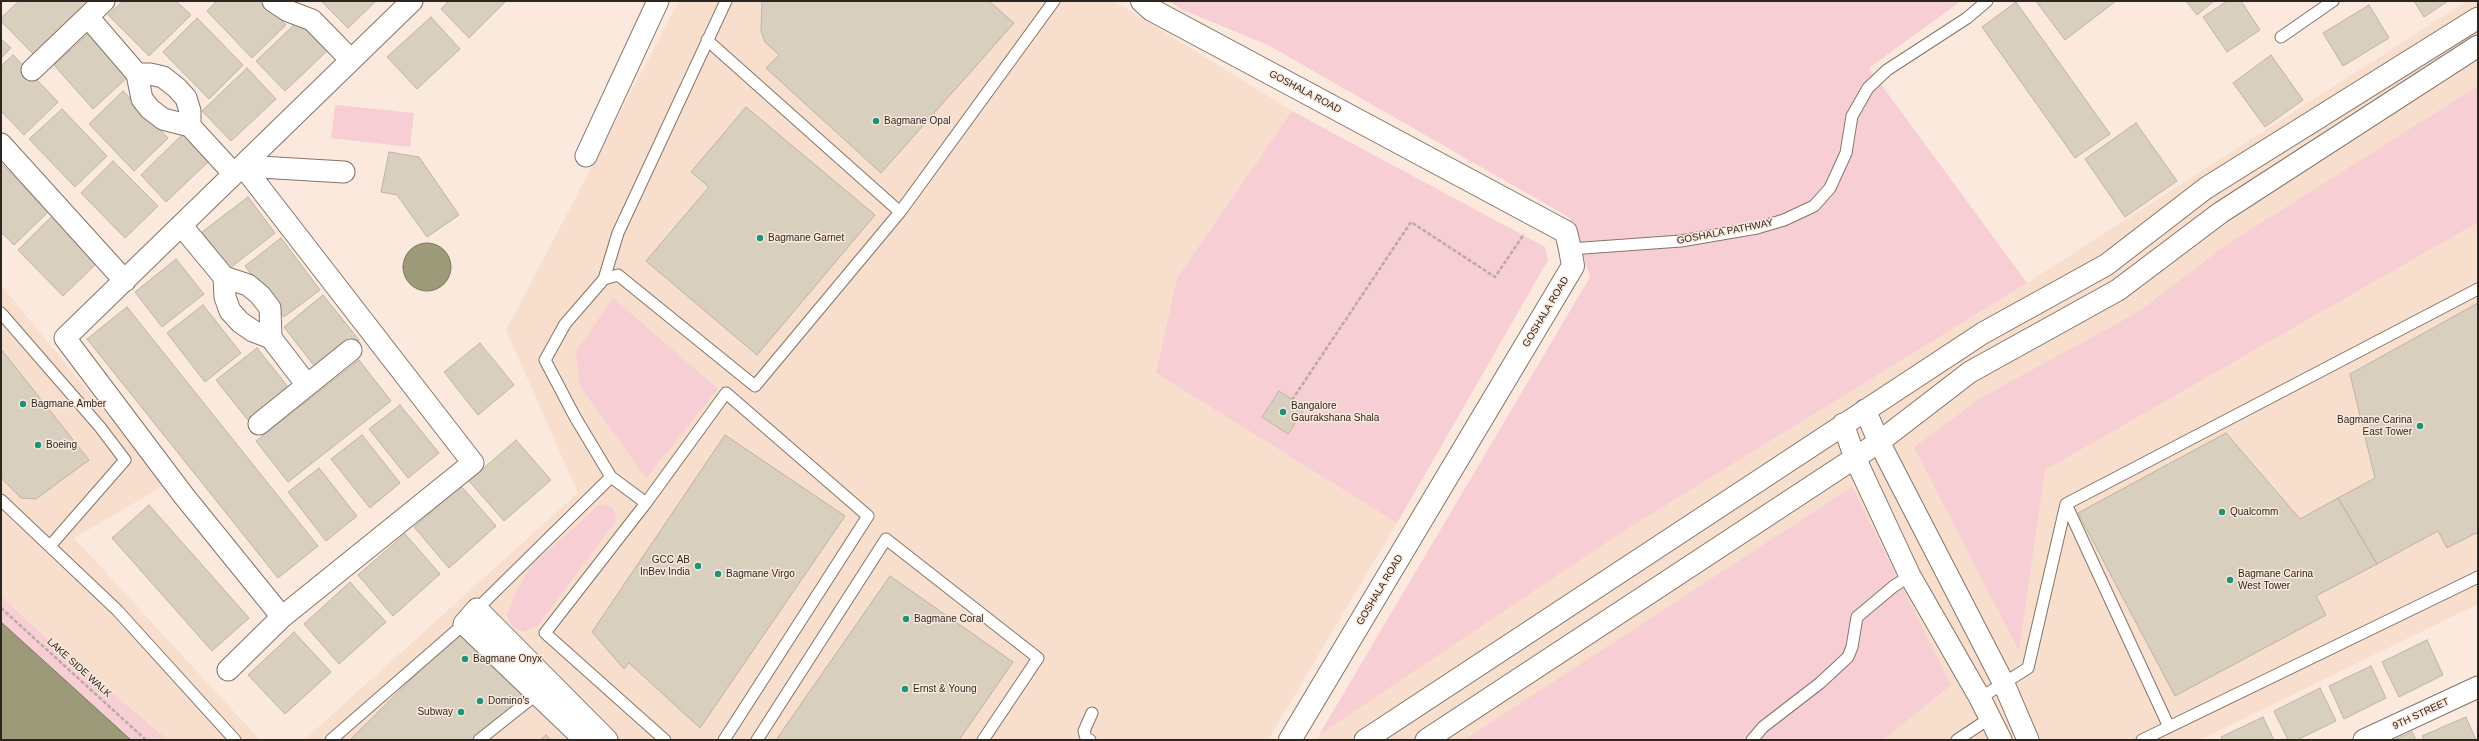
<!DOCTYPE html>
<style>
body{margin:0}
#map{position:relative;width:2479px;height:741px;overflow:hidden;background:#fbe9dd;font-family:Arial,sans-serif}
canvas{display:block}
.frame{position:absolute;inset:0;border:2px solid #2c2621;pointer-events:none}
</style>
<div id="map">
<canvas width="2479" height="741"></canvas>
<div class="frame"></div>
</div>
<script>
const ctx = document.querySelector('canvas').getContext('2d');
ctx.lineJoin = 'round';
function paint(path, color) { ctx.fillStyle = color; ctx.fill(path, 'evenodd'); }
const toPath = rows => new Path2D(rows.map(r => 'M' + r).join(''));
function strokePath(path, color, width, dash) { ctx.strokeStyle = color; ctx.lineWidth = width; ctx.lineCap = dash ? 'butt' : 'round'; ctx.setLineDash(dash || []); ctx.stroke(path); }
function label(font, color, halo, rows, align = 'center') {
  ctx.font = font + ' Arial,sans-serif'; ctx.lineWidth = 3; ctx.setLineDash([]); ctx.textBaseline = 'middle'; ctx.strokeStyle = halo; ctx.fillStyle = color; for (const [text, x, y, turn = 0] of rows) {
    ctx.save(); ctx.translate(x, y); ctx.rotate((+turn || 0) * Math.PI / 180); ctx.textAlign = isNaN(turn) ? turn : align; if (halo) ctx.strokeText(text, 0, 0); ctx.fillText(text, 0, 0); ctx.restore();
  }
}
const built = toPath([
 [679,1,1114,1,1292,111,1177,278,1156,373,1397,523,1268,740,304,740,578,493,506,330],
 [2467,1,2478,1,2478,604,2200,740,1316,740,1319,735,1627,529,2027,283],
 [1,285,165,485,74,538,260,740,168,740,33,626,1,596]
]);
const green = toPath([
 [1169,1,1961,1,1869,68,2027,283,1627,529,1319,735,1590,277,1570,218,1268,45,1183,10],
 [2478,86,2478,222,2045,470,2019,651,1914,447,1984,396,2140,311,2223,247],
 [335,105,414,113,410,147,331,138],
 [1292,111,1545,247,1548,260,1397,523,1156,373,1177,278],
 [613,298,718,389,646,478,580,386,576,352],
 [1852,487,1951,685,1883,740,1464,740],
 [603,504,613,508,615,512,616,521,538,625,524,632,513,627,507,616,513,598,531,566,598,506],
 [1,596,33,626,168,740,131,740,1,622]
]);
const water = toPath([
 '403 267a24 24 0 1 1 48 0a24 24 0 1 1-48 0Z',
 [1,622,131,740,1,740,1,622]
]);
const building = toPath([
 [19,1,98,1,38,59,1,21,1,18,19,1],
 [123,1,176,1,191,15,149,56,108,15,123,1],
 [217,1,263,1,286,25,252,58,207,11,217,1],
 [321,1,376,1,348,28,321,1],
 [449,1,506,1,469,38,441,9,449,1],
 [762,1,989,1,1014,23,881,173,766,68,779,55,765,42,761,31,762,1],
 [2036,1,2116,1,2065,40,2036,1],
 [2186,1,2214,1,2197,15,2186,1],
 [2227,1,2241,1,2260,30,2227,52,2203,17,2227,1],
 [2414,1,2448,1,2424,17,2414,1],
 [2016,2,2110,134,2075,158,1982,27,2016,2],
 [2369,5,2389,38,2343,66,2323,33,2369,5],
 [431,17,460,49,417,89,387,57,431,17],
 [197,18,243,65,209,99,163,52,197,18],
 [298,21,327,51,285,91,256,61,298,21],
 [90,32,129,76,93,109,54,65,90,32],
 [1,39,11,48,1,58,1,39],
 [13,55,58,102,24,135,1,111,1,66,13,55],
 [2271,55,2303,100,2265,127,2233,83,2271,55],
 [247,68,276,99,231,141,202,111,247,68],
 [123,91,168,138,134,171,89,124,123,91],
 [746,107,875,215,757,355,646,261,709,187,691,172,746,107],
 [62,109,107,156,75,187,29,139,62,109],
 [2136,123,2177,181,2125,217,2085,159,2136,123],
 [184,133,210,160,166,202,141,175,184,133],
 [389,152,419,157,459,215,427,237,397,195,381,192,389,152],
 [113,161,158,206,125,238,81,193,113,161],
 [1,163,48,212,14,245,1,232,1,163],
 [248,197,275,233,230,268,202,232,248,197],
 [53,215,98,262,63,296,18,250,53,215],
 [281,238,320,290,284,317,245,266,281,238],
 [176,259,204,294,162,327,135,292,176,259],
 [323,295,359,340,319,372,284,327,323,295],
 [2478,303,2478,532,2447,548,2438,531,2377,564,2338,498,2375,478,2350,374,2478,303],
 [203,305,241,353,205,382,167,333,203,305],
 [127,307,318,546,278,578,87,339,127,307],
 [480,343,514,385,478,415,444,372,480,343],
 [257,348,292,392,251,424,216,380,257,348],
 [1,349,89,460,36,499,21,498,1,478,1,349],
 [359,360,391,401,288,482,256,441,359,360],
 [1279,391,1305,408,1288,434,1262,417,1279,391],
 [400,405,439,453,408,478,369,429,400,405],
 [2226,433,2300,519,2338,498,2377,564,2316,596,2326,615,2175,696,2078,513,2226,433],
 [362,435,400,483,370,508,331,459,362,435],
 [725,435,845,516,700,728,629,663,624,669,592,632,725,435],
 [516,440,551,480,504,521,469,481,516,440],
 [319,468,357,516,326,541,288,492,319,468],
 [461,486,496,526,449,568,414,527,461,486],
 [149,505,249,618,212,651,112,538,149,505],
 [405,534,440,574,393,616,358,575,405,534],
 [890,576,1013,662,959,740,776,740,890,576],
 [350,582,386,622,339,664,304,624,350,582],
 [464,627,532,691,473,740,350,740,464,627],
 [294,632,331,672,285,714,248,675,294,632],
 [2427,640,2443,675,2399,697,2382,662,2427,640],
 [2371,666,2386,698,2344,719,2329,686,2371,666],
 [2320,688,2336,721,2297,740,2288,740,2274,711,2320,688],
 [2263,717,2274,740,2222,740,2221,737,2263,717],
 [2466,717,2476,740,2424,740,2422,736,2466,717],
 [2412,732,2416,740,2394,740,2412,732],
 [546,735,551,740,540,740,546,735]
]);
const path = toPath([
 [1292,400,1411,222,1495,277,1524,234],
 [1,608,146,740]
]);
const lane = toPath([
 [2281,37,2333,1],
 [900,212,1054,1],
 [1570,249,1681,241,1757,228,1784,220,1814,206,1830,188,1846,153,1852,116,1868,88,1887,70,1967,18,1987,1],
 [604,279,618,233,726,1],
 [1,313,100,427,125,460,50,546],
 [611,477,646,503],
 [1,500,117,610,235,740],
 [2066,504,2169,727],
 [477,609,611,477,575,417,545,360,565,324,604,279,618,275,755,386,900,212,707,40],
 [1980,698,2028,668,2066,504,2478,289],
 [331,740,464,624],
 [479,740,537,694],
 [665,740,545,633,646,503,726,393,868,516,724,740],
 [757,740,886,539,1038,658,983,740],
 [1090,740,1086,738,1084,731,1092,713],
 [1752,740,1763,727,1820,683,1848,657,1852,647,1857,617,1894,586,1910,576],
 [1957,740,1990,718],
 [2142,740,2478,577]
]);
const street = toPath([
 [273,1,288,11,312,20,351,60],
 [88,17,137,74,142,99,150,109,163,119,190,126,234,174],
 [32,70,104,1],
 [137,74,150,74,163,77,177,88,186,98,190,111,190,126],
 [1,144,125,281],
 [586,156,658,1],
 [344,172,243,166,473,463,282,617,184,496,65,338,412,1],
 [181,225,224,277,248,285,260,295,270,308,271,338],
 [224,277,225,297,230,311,240,322,253,331,271,338,307,385],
 [259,424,351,350],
 [1843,424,1855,458,1910,576,1980,698,2001,740],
 [228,670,282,617],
 [585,740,464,624,477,609,607,740],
 [1365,740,1983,333,2106,265,2206,188,2478,18],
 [1426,740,1879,442,1865,410],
 [2028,740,2004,684,1879,442,1970,372,2118,290,2220,213,2478,46],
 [2364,740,2478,687]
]);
const secondary = toPath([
 [1142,1,1152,10,1566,232,1570,249,1573,266,1290,740]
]);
const markers = [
 [876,121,4,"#1d9378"],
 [760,238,4,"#1d9378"],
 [23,404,4,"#1d9378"],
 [1283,412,4,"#1d9378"],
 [2420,426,4,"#1d9378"],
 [38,445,4,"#1d9378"],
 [2222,512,4,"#1d9378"],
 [698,566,4,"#1d9378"],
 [718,574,4,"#1d9378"],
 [2230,580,4,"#1d9378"],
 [906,619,4,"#1d9378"],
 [465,659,4,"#1d9378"],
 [905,689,4,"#1d9378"],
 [480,701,4,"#1d9378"],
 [461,712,4,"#1d9378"]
];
const streetNames = [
 ["GOSHALA ROAD",1305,92,28],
 ["GOSHALA PATHWAY",1725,232,-11],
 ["GOSHALA ROAD",1546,312,-59],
 ["GOSHALA ROAD",1380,590,-59],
 ["LAKE SIDE WALK",79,668,42],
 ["9TH STREET",2421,714,-25]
];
const poiNames = [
 ["Bagmane Opal",884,121],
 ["Bagmane Garnet",768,238],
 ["Bagmane Amber",31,404],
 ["Bangalore",1291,406],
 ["Gaurakshana Shala",1291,418],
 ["Bagmane Carina",2412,420,"right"],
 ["East Tower",2412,432,"right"],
 ["Boeing",46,445],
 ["Qualcomm",2230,512],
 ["GCC AB",690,560,"right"],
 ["InBev India",690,572,"right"],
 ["Bagmane Virgo",726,574],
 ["Bagmane Carina",2238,574],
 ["West Tower",2238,586],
 ["Bagmane Coral",914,619],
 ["Bagmane Onyx",473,659],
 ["Ernst & Young",913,689],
 ["Domino's",488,701],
 ["Subway",453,712,"right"]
];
paint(built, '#f7decd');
paint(green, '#f7ced3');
paint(water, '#9d9a79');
strokePath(water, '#7b775f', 1);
paint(building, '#d9cfbe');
strokePath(building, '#beb4a4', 1);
strokePath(lane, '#85756a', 13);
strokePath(street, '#85756a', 23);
strokePath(secondary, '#85756a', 24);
strokePath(path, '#b9aba1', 2.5, [4, 2]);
strokePath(lane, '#fff', 11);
strokePath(street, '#fff', 21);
strokePath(secondary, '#fff', 22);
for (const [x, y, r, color] of markers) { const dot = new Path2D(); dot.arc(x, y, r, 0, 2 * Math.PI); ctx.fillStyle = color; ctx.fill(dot); strokePath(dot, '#fbe9dd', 1.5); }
label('10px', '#2c2621', '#fbe9dd', streetNames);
label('10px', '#2c2621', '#fbe9dd', poiNames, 'left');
</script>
